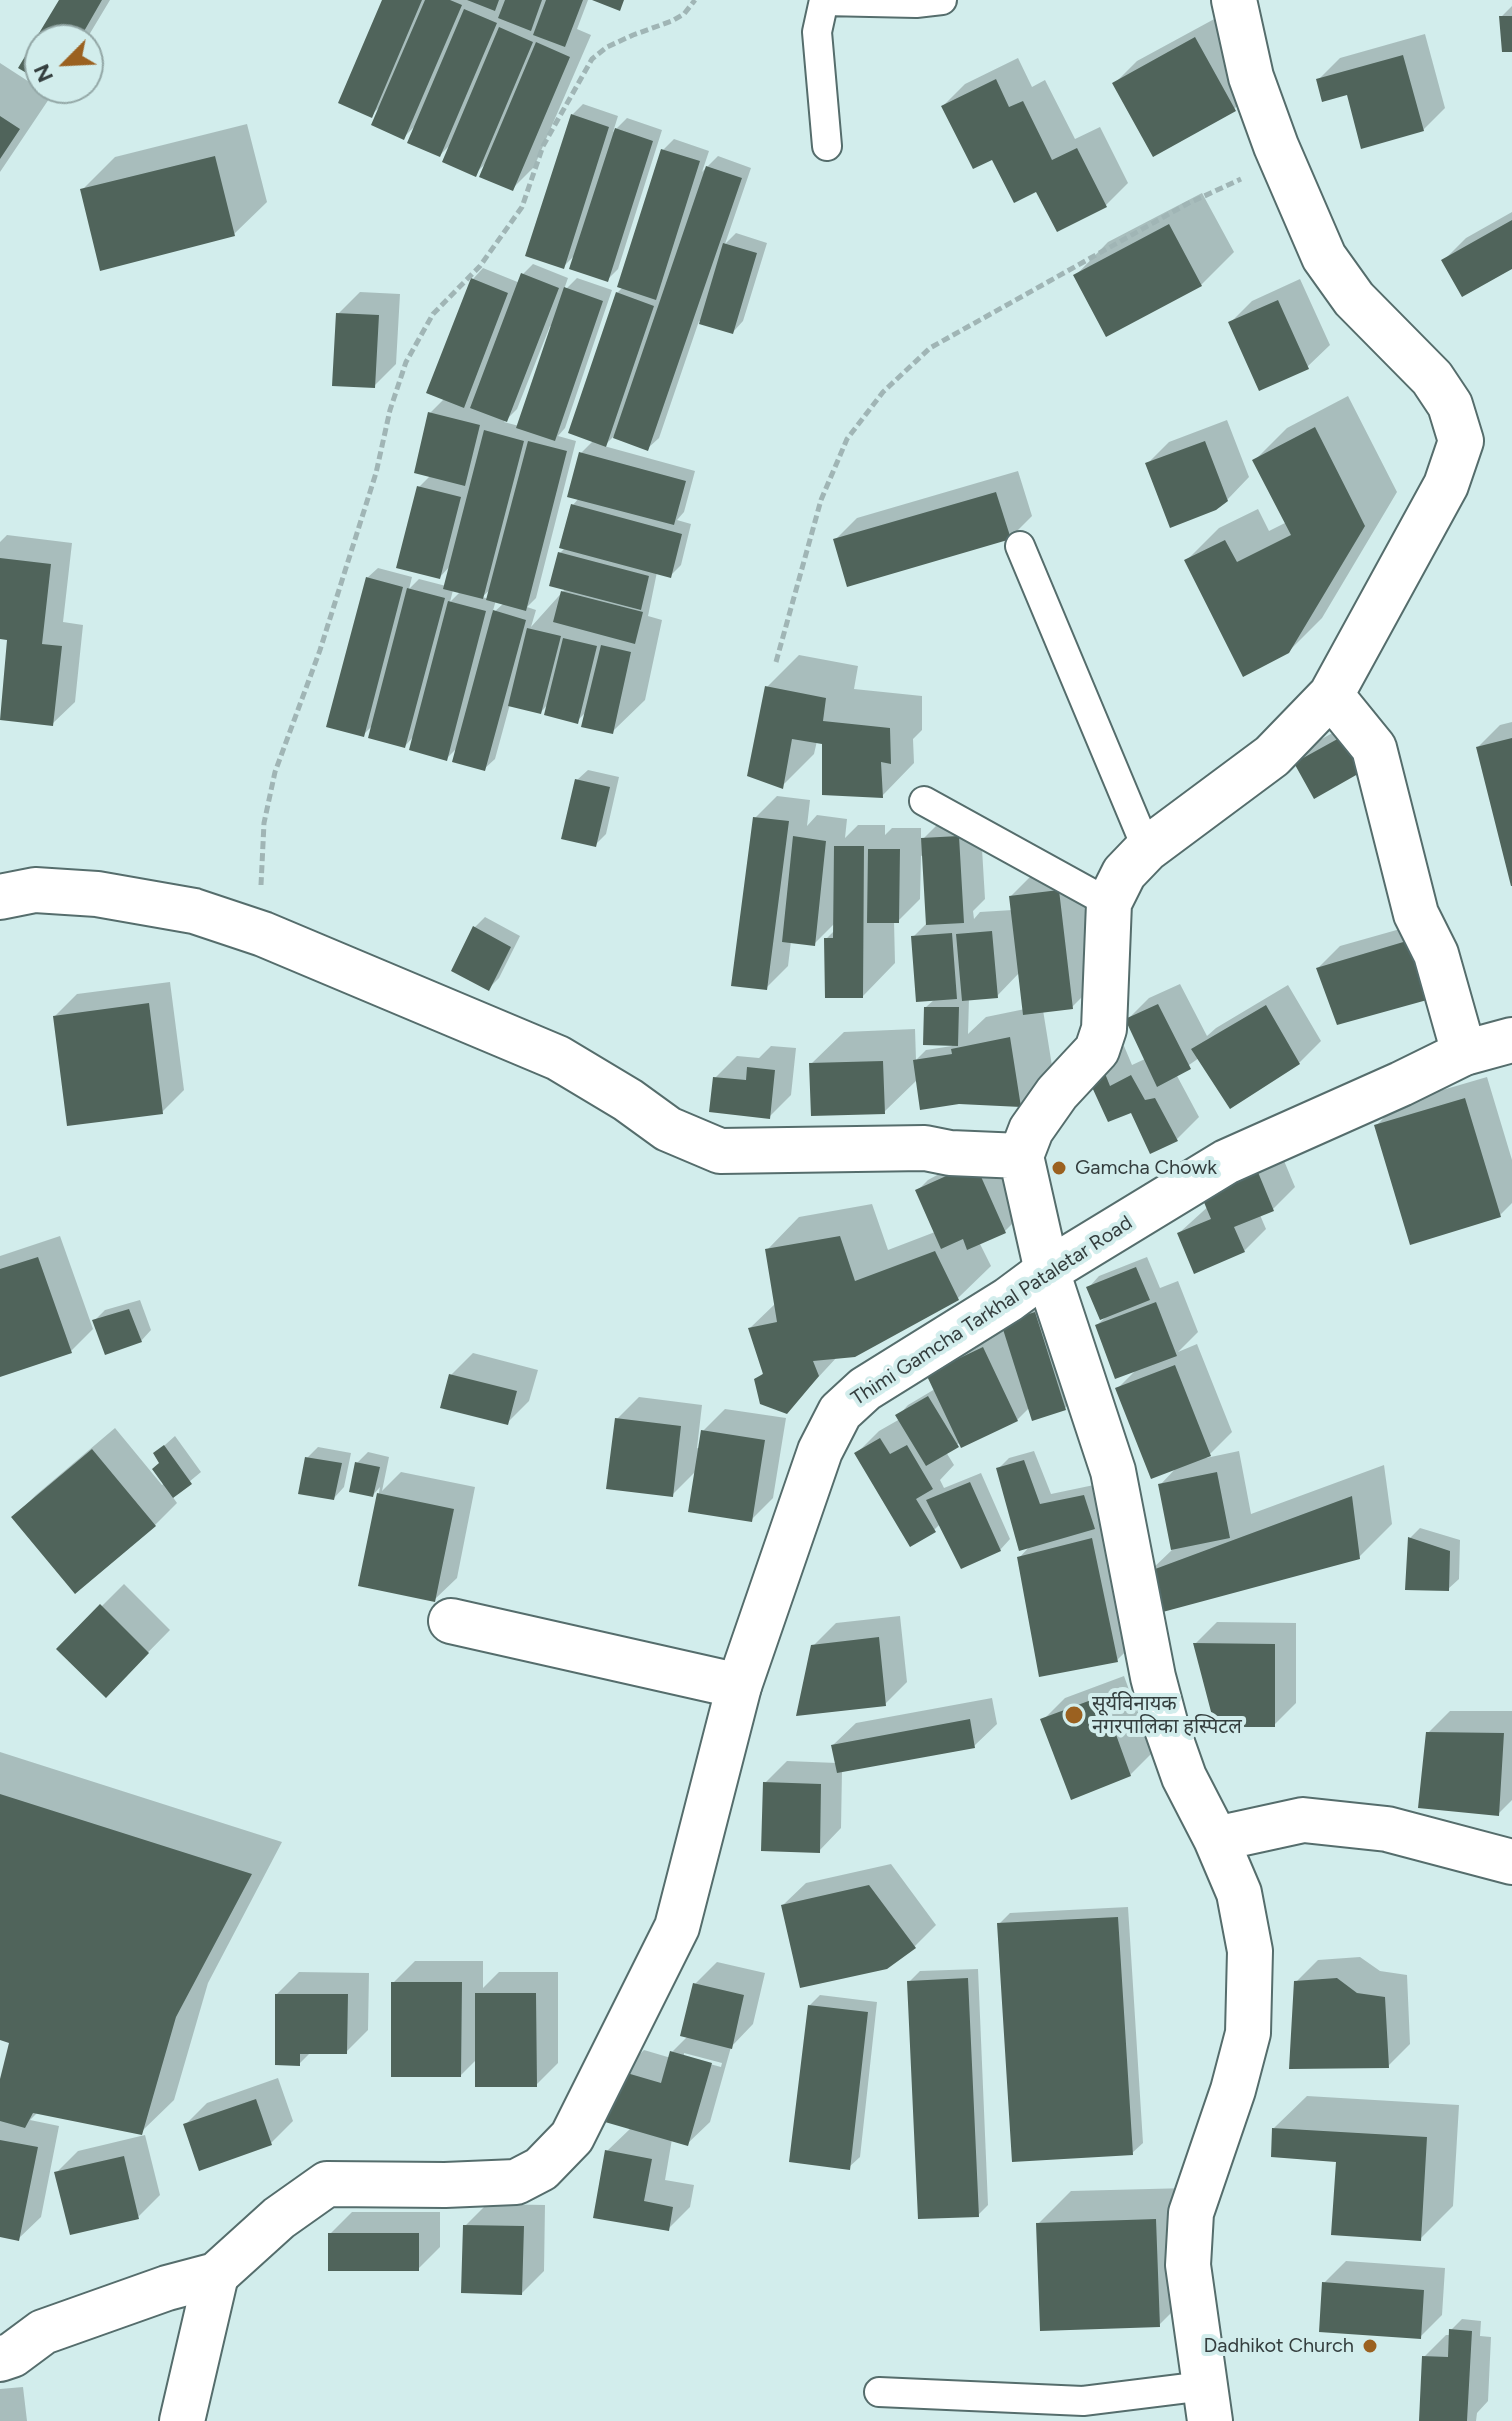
<!DOCTYPE html>
<meta charset="utf-8">
<style>
body{margin:0}
#map{position:relative;width:1512px;height:2421px;overflow:hidden;background:#d2edec;font-family:Figtree,sans-serif}
canvas{display:block}
.north{position:absolute;left:24px;top:24px;width:80px;height:80px;box-sizing:border-box;background:#d2edec;border:2px solid #93a7a6;border-radius:50%;rotate:246deg;font-size:22px;font-weight:700;line-height:32px;text-align:center;color:#343e3e}
.north::after{content:'';display:block;margin:auto;width:28px;height:36px;background:#9b6120;clip-path:polygon(50% 0,100% 100%,50% 72%,0 100%)}
</style>
<div id="map">
<canvas width="1512" height="2421"></canvas>
<div class="north">N</div>
</div>
<script>
const ctx = document.querySelector('canvas').getContext('2d');
ctx.lineJoin = 'round';
function paint(path, color) { ctx.fillStyle = color; ctx.fill(path, 'evenodd'); }
const toPath = rows => new Path2D(rows.map(r => 'M' + r).join(''));
function strokePath(path, color, width, dash) { ctx.strokeStyle = color; ctx.lineWidth = width; ctx.lineCap = dash ? 'butt' : 'round'; ctx.setLineDash(dash || []); ctx.stroke(path); }
function label(font, color, halo, rows, align = 'center') {
  ctx.font = font + ' Figtree,"Noto Sans Devanagari",sans-serif'; ctx.lineWidth = 8; ctx.setLineDash([]); ctx.textBaseline = 'middle'; ctx.strokeStyle = halo; ctx.fillStyle = color; for (const [text, x, y, turn = 0] of rows) {
    ctx.save(); ctx.translate(x, y); ctx.rotate((+turn || 0) * Math.PI / 180); ctx.textAlign = isNaN(turn) ? turn : align; if (halo) ctx.strokeText(text, 0, 0); ctx.fillText(text, 0, 0); ctx.restore();
  }
}
const shadow = toPath([
 [61,0,110,0,86,40,40,40,40,78,21,67],
 [384,0,588,0,577,29,591,35,534,167,512,189,487,162,475,174,452,143,440,155,416,125,404,137,382,105,371,115],
 [1512,6,1512,50,1501,17],
 [1218,17,1256,87,1234,109,1115,83,1137,61],
 [1425,34,1445,108,1423,130,1318,80,1340,58],
 [1018,58,1032,87,1045,80,1075,139,1100,127,1128,183,1106,205,1037,189,993,157,943,106,965,84],
 [0,63,51,96,0,172],
 [583,104,618,116,613,132,627,118,662,130,618,269,607,280,576,254,564,266,572,115],
 [247,124,267,202,234,234,82,190,115,157],
 [674,139,709,151,702,172,718,156,751,168,725,244,736,233,767,243,743,321,733,332,699,321,659,438,648,448,614,436,604,446,695,471,684,512,677,520,691,524,681,565,670,576,657,572,648,616,662,620,645,700,612,732,587,711,577,721,548,704,541,712,510,704,495,759,484,769,458,747,447,758,415,735,405,746,373,725,363,735,367,578,378,568,412,577,409,589,419,579,446,586,451,565,440,577,419,487,430,476,430,413,445,398,473,279,483,268,520,283,523,274,533,264,568,278,563,292,577,278,612,290,565,428,558,436,576,441,536,598,527,607,536,610,531,627,566,588,560,553,565,548,573,505,579,498,581,453,594,440,617,293,623,287,619,286,663,150],
 [550,326,553,327,519,426,504,422,517,409],
 [492,588,489,599,482,597],
 [453,590,460,592,450,602],
 [496,600,504,603,492,614],
 [1202,193,1234,252,1201,285,1076,275,1108,242],
 [1512,212,1512,266,1444,260,1466,238],
 [1300,279,1330,345,1307,367,1230,323,1252,301],
 [360,292,400,294,396,364,374,386,338,314],
 [1348,396,1397,492,1322,618,1288,652,1186,561,1219,528,1258,509,1269,531,1287,522,1255,460,1287,428],
 [1227,420,1249,477,1227,500,1147,464,1169,442],
 [1018,471,1032,516,1010,538,835,540,857,518],
 [7,535,72,543,63,622,83,625,75,702,52,724,10,638,0,637,0,542],
 [799,655,858,666,854,689,922,696,922,730,913,739,914,763,882,796,824,742,817,741,814,754,782,786,767,687],
 [1374,710,1392,743,1296,763,1318,741],
 [1512,722,1512,882,1478,747,1500,725],
 [588,770,619,777,606,834,595,845,577,780],
 [777,796,810,800,807,826,817,815,847,819,845,838,858,825,885,825,885,835,892,828,921,828,921,841,945,817,980,815,985,899,973,911,974,919,980,912,1013,910,1011,896,1033,874,1080,869,1094,985,1072,1007,1043,1010,1053,1072,1020,1105,918,1079,884,1112,811,1064,844,1032,915,1029,916,1060,926,1050,952,1046,952,1044,926,1007,935,999,913,937,928,922,924,855,921,856,920,899,898,921,894,921,895,963,863,996,826,939,835,930,835,923,814,944,791,941,788,966,766,988,755,818],
 [1020,972,1025,1009,986,1017,968,1034,969,998,997,996],
 [485,917,520,936,499,978,489,988,474,928],
 [1432,920,1426,998,1318,968,1340,946],
 [170,982,184,1090,162,1112,55,1016,77,994],
 [1180,984,1207,1036,1216,1028,1288,985,1321,1041,1299,1063,1199,1058,1176,1074,1199,1117,1177,1139,1132,1110,1088,1074,1110,1052,1124,1046,1132,1065,1145,1059,1127,1020,1149,998],
 [771,1046,796,1048,791,1095,769,1117,715,1078,737,1056,759,1058],
 [1487,1077,1512,1160,1512,1203,1500,1215,1376,1126,1398,1103],
 [998,1142,1027,1209,1005,1231,979,1242,991,1266,958,1298,855,1355,838,1356,786,1412,757,1380,764,1372,750,1328,776,1303,767,1250,799,1217,872,1204,888,1250,935,1232,917,1191,928,1180],
 [1277,1144,1295,1187,1273,1209,1260,1215,1266,1229,1244,1251,1179,1233],
 [60,1236,93,1329,71,1351,0,1375,0,1256],
 [1147,1257,1160,1288,1178,1281,1198,1332,1178,1352,1197,1344,1232,1432,1206,1458,1239,1451,1251,1514,1384,1465,1392,1524,1359,1557,1149,1572,1173,1549,1160,1485,1178,1466,1117,1389,1138,1368,1097,1325,1109,1314,1089,1287,1099,1276],
 [1057,1292,1087,1386,1065,1408,1030,1407,1017,1420,961,1442,946,1452,954,1465,940,1480,944,1488,981,1473,1010,1539,1000,1550,940,1524,934,1530,857,1453,879,1431,900,1419,898,1416,908,1405,935,1389,928,1374],
 [140,1300,151,1330,141,1341,95,1320,105,1310],
 [473,1353,538,1370,529,1401,507,1423,451,1375],
 [639,1397,702,1405,697,1448,700,1449,703,1431,725,1409,786,1418,773,1498,751,1520,697,1470,672,1495,617,1419],
 [115,1428,162,1485,165,1483,161,1463,156,1453,175,1436,201,1472,172,1496,177,1503,155,1525,76,1592,14,1517,36,1495],
 [318,1447,351,1453,344,1487,334,1498,307,1458],
 [1034,1451,1051,1494,1094,1485,1150,1628,1117,1660,1019,1558,1030,1546,998,1469,1009,1458],
 [368,1452,389,1457,382,1491,401,1472,475,1487,457,1578,434,1600,361,1584,380,1487,373,1495,357,1463],
 [1420,1528,1460,1540,1459,1579,1448,1589,1410,1538],
 [124,1584,170,1630,106,1695,59,1649],
 [900,1616,907,1682,885,1704,813,1646,836,1623],
 [1217,1622,1296,1623,1296,1703,1274,1725,1195,1644],
 [1124,1676,1152,1753,1130,1775,1043,1720,1065,1698],
 [992,1698,997,1724,974,1746,842,1770,841,1828,819,1851,765,1783,787,1761,837,1763,833,1745,856,1723],
 [1450,1711,1512,1711,1512,1800,1498,1814,1428,1733],
 [0,1752,282,1842,208,1983,174,2100,141,2132,38,2112,30,2120,59,2126,41,2217,18,2239,0,2235,0,2087,11,2041,0,2038],
 [891,1864,936,1925,914,1947,783,1905,806,1883],
 [1128,1907,1143,2143,1132,2153,999,1924,1010,1913],
 [1360,1957,1380,1971,1407,1975,1410,2044,1388,2066,1296,1982,1318,1960],
 [415,1961,483,1961,483,1988,499,1972,558,1972,558,2063,536,2085,477,2059,461,2075,393,1983],
 [717,1962,765,1973,753,2024,731,2047,710,2122,687,2144,672,2139,665,2180,694,2185,690,2207,668,2229,595,2216,607,2151,631,2128,622,2072,644,2050,671,2058,672,2052,688,2036,695,1984],
 [684,2053,722,2063,721,2067,684,2057],
 [978,1969,988,2205,978,2215,909,1982,920,1971],
 [299,1972,369,1973,368,2030,346,2052,311,2052,299,2064,277,1994],
 [820,1995,877,2002,860,2157,849,2167,810,2005],
 [278,2078,293,2121,271,2143,185,2125,207,2103],
 [1307,2096,1459,2105,1453,2206,1420,2239,1338,2160,1274,2128],
 [145,2135,160,2195,138,2217,56,2173,78,2151],
 [1188,2188,1191,2293,1159,2325,1038,2224,1071,2191],
 [487,2204,545,2205,544,2271,522,2293,465,2226],
 [352,2212,440,2212,440,2247,418,2269,330,2234],
 [1346,2261,1445,2268,1442,2315,1420,2337,1324,2283],
 [1462,2319,1481,2321,1480,2336,1491,2337,1488,2401,1477,2413,1476,2421,1421,2421,1424,2357,1446,2335,1451,2335,1451,2330],
 [23,2387,27,2421,0,2421,0,2389]
]);
const building = toPath([
 [59,0,102,0,79,40,40,40,40,81,18,68],
 [382,0,422,0,372,118,338,103],
 [425,0,450,0,462,5,404,140,371,125],
 [467,0,499,0,495,11],
 [505,0,542,0,531,31,498,18],
 [546,0,583,0,565,47,533,35],
 [592,0,624,0,620,11],
 [464,9,497,23,440,157,407,143],
 [1499,16,1512,16,1512,52,1502,52],
 [499,27,533,42,476,177,442,162],
 [1195,37,1236,111,1153,157,1112,83],
 [536,42,570,57,513,191,479,177],
 [1403,55,1424,131,1361,149,1347,95,1322,102,1316,79],
 [996,79,1009,107,1023,101,1052,160,1077,148,1107,207,1057,232,1036,192,1014,203,992,160,973,169,941,106],
 [571,114,609,127,564,269,525,256],
 [0,116,20,129,0,159],
 [615,128,653,141,608,282,569,269],
 [661,149,700,161,656,300,617,287],
 [215,156,235,236,100,271,80,189],
 [706,166,742,178,648,451,613,438],
 [1512,220,1512,269,1462,297,1441,260],
 [1169,224,1202,286,1106,337,1073,275],
 [723,243,757,253,733,334,699,324],
 [521,273,559,288,507,422,470,408],
 [471,278,508,293,464,408,426,393],
 [564,287,603,301,555,441,516,428],
 [616,292,654,306,606,447,568,433],
 [1278,300,1309,369,1259,391,1228,322],
 [336,313,379,315,375,388,332,386],
 [428,412,480,425,465,486,414,473],
 [1315,427,1365,526,1289,653,1243,677,1184,560,1225,540,1237,562,1291,535,1252,460],
 [484,430,524,441,483,599,443,589],
 [528,441,567,451,526,611,486,600],
 [1205,441,1228,501,1216,510,1170,528,1145,463],
 [579,452,686,481,674,525,567,497],
 [417,486,461,497,440,579,396,568],
 [996,492,1011,539,847,587,833,539],
 [571,504,682,534,671,578,559,548],
 [558,552,649,576,641,610,549,586],
 [0,558,51,564,42,644,62,646,53,726,0,720,7,640,0,639],
 [366,577,403,587,364,737,326,727],
 [407,588,445,598,405,748,368,738],
 [561,591,643,612,635,644,553,622],
 [448,601,486,611,447,761,409,750],
 [493,610,526,620,485,771,452,762],
 [527,628,561,636,541,714,508,706],
 [563,638,597,646,578,724,544,715],
 [601,645,631,652,613,734,581,727],
 [765,686,826,698,823,721,890,728,891,764,881,762,883,798,822,795,822,744,792,739,783,789,747,776],
 [1352,731,1372,766,1314,799,1294,763],
 [1512,738,1512,886,1511,886,1476,747],
 [575,779,610,787,596,847,561,839],
 [753,817,789,821,767,990,731,986],
 [793,836,826,841,815,946,782,942],
 [959,836,964,923,926,925,921,838],
 [834,846,864,846,863,998,825,998,824,938,833,938],
 [868,849,900,849,899,923,867,923],
 [1059,890,1073,1009,1023,1015,1009,896],
 [473,926,511,947,489,991,451,971],
 [992,931,998,998,962,1001,956,934],
 [952,933,957,999,916,1002,911,936],
 [1410,940,1427,1000,1337,1025,1316,968],
 [149,1003,163,1114,67,1126,53,1016],
 [1158,1004,1191,1069,1157,1087,1125,1019],
 [1266,1005,1300,1064,1230,1109,1191,1049],
 [924,1007,959,1007,958,1046,923,1045],
 [1010,1037,1021,1107,959,1104,920,1110,913,1060,952,1054,951,1049],
 [883,1061,885,1114,811,1116,809,1063],
 [1102,1066,1110,1086,1131,1075,1145,1100,1155,1098,1178,1141,1150,1154,1131,1113,1108,1122,1086,1074],
 [747,1067,775,1070,770,1119,709,1112,713,1077,746,1080],
 [1465,1098,1501,1217,1410,1245,1374,1125],
 [975,1163,1006,1233,967,1250,963,1239,941,1249,915,1190],
 [1255,1165,1274,1211,1234,1227,1245,1252,1194,1274,1177,1233,1211,1219,1198,1188],
 [840,1236,855,1281,935,1251,959,1300,855,1357,813,1361,819,1376,787,1414,760,1404,754,1379,763,1374,748,1328,777,1322,765,1249],
 [38,1257,72,1353,0,1377,0,1269],
 [1136,1267,1150,1300,1100,1320,1086,1287],
 [1156,1302,1177,1356,1115,1379,1095,1325],
 [129,1309,142,1342,105,1355,92,1320],
 [1035,1312,1066,1410,1032,1421,1001,1323],
 [983,1347,1018,1421,961,1448,926,1374],
 [1175,1365,1211,1456,1151,1479,1115,1388],
 [449,1374,517,1391,508,1425,440,1408],
 [928,1396,959,1447,926,1466,895,1415],
 [615,1418,681,1426,673,1497,606,1489],
 [701,1430,765,1440,752,1522,688,1512],
 [880,1438,890,1454,907,1445,933,1489,916,1499,936,1532,910,1547,854,1453],
 [164,1445,192,1484,173,1498,152,1469,159,1463,153,1453],
 [92,1449,156,1526,75,1594,11,1517],
 [305,1457,342,1463,334,1500,298,1494],
 [1024,1460,1040,1504,1084,1495,1095,1529,1019,1551,996,1468],
 [355,1462,380,1467,373,1497,349,1492],
 [1217,1472,1230,1538,1171,1550,1158,1484],
 [970,1482,1001,1551,961,1569,926,1500],
 [377,1493,454,1509,435,1602,358,1586],
 [1352,1496,1360,1559,1159,1613,1147,1572],
 [1408,1537,1450,1551,1449,1591,1405,1590],
 [1092,1538,1118,1662,1039,1677,1017,1557],
 [100,1604,149,1653,106,1698,56,1649],
 [879,1637,886,1706,796,1716,811,1645],
 [1193,1643,1275,1644,1275,1727,1215,1727],
 [1102,1696,1131,1776,1071,1800,1040,1719],
 [970,1719,975,1748,837,1773,831,1745],
 [1426,1732,1504,1733,1499,1816,1418,1808],
 [763,1782,821,1784,820,1853,761,1851],
 [0,1794,252,1874,176,2017,142,2135,33,2113,25,2128,0,2121,0,2079,9,2043,0,2040],
 [869,1885,916,1948,887,1969,800,1988,781,1905],
 [1118,1917,1133,2155,1012,2162,997,1923],
 [968,1978,979,2217,918,2219,907,1981],
 [1337,1978,1357,1993,1385,1997,1389,2068,1289,2069,1294,1981],
 [391,1982,462,1982,461,2077,391,2077],
 [693,1983,744,1995,732,2049,680,2036],
 [475,1993,536,1993,537,2087,475,2087],
 [275,1994,348,1994,347,2054,300,2054,300,2066,275,2065],
 [808,2005,868,2012,850,2170,789,2162],
 [670,2051,712,2063,688,2146,605,2122,620,2071,661,2083],
 [256,2099,272,2145,199,2171,183,2124],
 [1272,2128,1427,2137,1421,2241,1331,2235,1336,2162,1271,2157],
 [0,2140,38,2147,19,2241,0,2237],
 [605,2150,652,2159,644,2201,673,2207,669,2231,593,2218],
 [124,2156,139,2219,70,2235,54,2172],
 [1156,2219,1160,2327,1040,2331,1036,2223],
 [463,2225,524,2226,522,2295,461,2293],
 [328,2233,419,2233,419,2271,328,2271],
 [1322,2282,1424,2290,1421,2339,1319,2332],
 [1449,2329,1472,2331,1467,2421,1419,2421,1422,2356,1448,2357]
]);
const path = toPath([
 [776,662,821,500,847,439,883,392,930,348,1187,204,1241,179],
 [261,885,264,823,275,772,320,650,376,473,390,410,406,362,433,314,480,266,522,207,543,146,592,59,607,47,633,35,672,21,684,14,695,0]
]);
const lane = toPath([
 [824,0,817,32,827,146],
 [824,1,916,3,942,0],
 [1020,546,1147,849],
 [924,801,1109,903],
 [879,2392,1083,2401,1204,2386]
]);
const street = toPath([
 [1331,695,1374,748,1416,914,1436,954,1464,1053],
 [0,897,35,890,97,894,194,911,263,934,558,1058,628,1100,668,1129,720,1151,925,1148,950,1153,1021,1156],
 [1021,1156,1031,1130,1057,1093,1097,1050,1104,1029,1109,903,1124,873,1147,849,1272,756,1331,695,1446,485,1461,441,1450,405,1432,378,1354,299,1324,257,1276,146,1251,77,1234,0],
 [1021,1156,1047,1271,1113,1471,1153,1677,1166,1726,1184,1777,1216,1839,1239,1893,1250,1951,1248,2033,1233,2090,1191,2213,1188,2265,1210,2421],
 [451,1621,739,1686],
 [1216,1839,1303,1820,1387,1829,1512,1862],
 [182,2421,216,2275]
]);
const secondary = toPath([
 [0,2359,12,2355,43,2332,167,2288,216,2275,279,2218,327,2184,445,2185,516,2182,541,2169,572,2137,677,1927,739,1686,820,1451,840,1412,865,1389,1008,1300,1047,1271,1226,1162,1401,1084,1464,1053,1512,1040]
]);
const markers = [
 [1059,1168,8,"#9b6120"],
 [1074,1715,10,"#9b6120"],
 [1370,2346,8,"#9b6120"]
];
const poiNames = [
 ["Gamcha Chowk",1075,1168],
 ["सूर्यविनायक",1092,1704],
 ["नगरपालिका हस्पिटल",1092,1727],
 ["Dadhikot Church",1354,2346,"right"]
];
const streetNames = [
 ["Thimi Gamcha Tarkhal Pataletar Road",992,1311,-33]
];
paint(shadow, '#0003');
paint(building, '#50645b');
strokePath(lane, '#556d6c', 32);
strokePath(street, '#556d6c', 48);
strokePath(secondary, '#556d6c', 48);
strokePath(path, '#a0b5b5', 5, [8, 4]);
strokePath(lane, '#fff', 28);
strokePath(street, '#fff', 44);
strokePath(secondary, '#fff', 44);
for (const [x, y, r, color] of markers) { const dot = new Path2D(); dot.arc(x, y, r, 0, 2 * Math.PI); ctx.fillStyle = color; ctx.fill(dot); strokePath(dot, '#d2edec', 3); }
label('20px', '#343e3e', '#d2edec', poiNames, 'left');
label('20px', '#343e3e', '#d2edec', streetNames);
</script>
